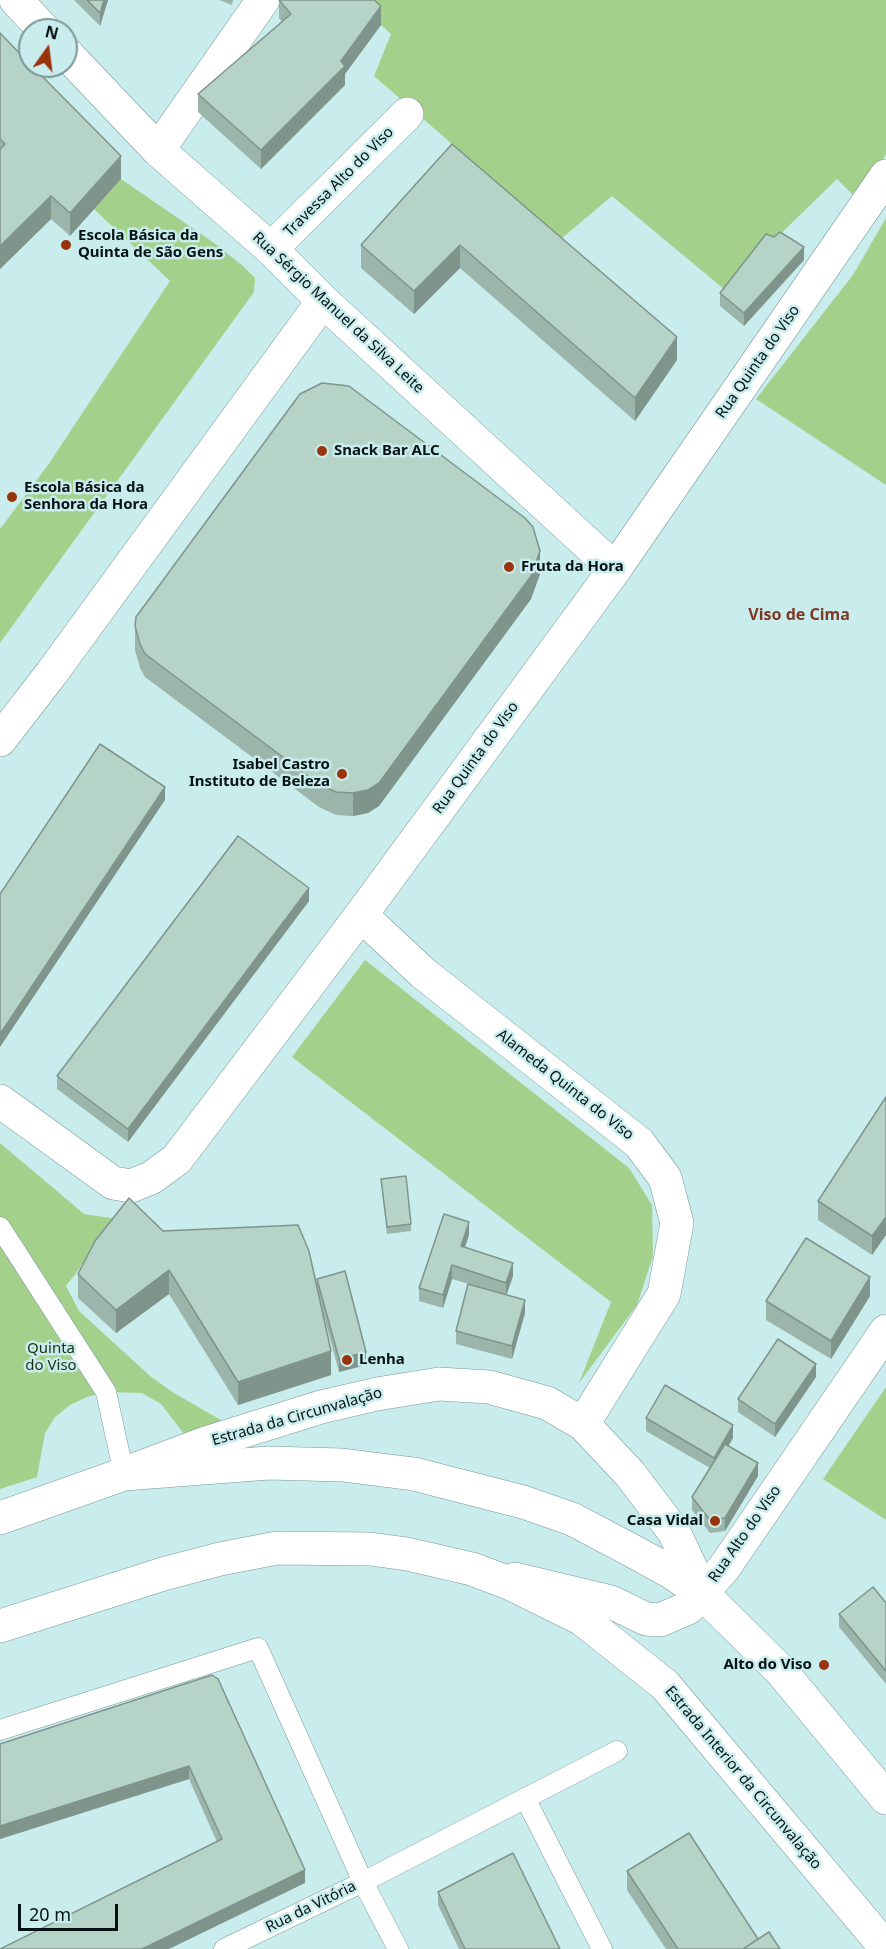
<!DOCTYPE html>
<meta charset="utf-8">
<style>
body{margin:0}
#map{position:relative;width:886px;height:1949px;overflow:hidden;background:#c9eced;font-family:"Noto Sans",sans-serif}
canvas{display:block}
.north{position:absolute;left:18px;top:18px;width:60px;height:60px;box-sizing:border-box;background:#c9eced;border:2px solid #7b9596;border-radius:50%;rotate:14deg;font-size:16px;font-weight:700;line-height:24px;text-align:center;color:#061213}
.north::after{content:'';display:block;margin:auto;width:21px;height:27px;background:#99330b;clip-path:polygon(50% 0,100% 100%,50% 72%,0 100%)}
.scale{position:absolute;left:18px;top:1904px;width:100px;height:27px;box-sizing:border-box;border:3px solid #061213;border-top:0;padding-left:8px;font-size:18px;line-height:21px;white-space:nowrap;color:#061213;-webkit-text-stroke:4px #c9eced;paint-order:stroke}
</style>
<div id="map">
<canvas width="886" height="1949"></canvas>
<div class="north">N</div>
<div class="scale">20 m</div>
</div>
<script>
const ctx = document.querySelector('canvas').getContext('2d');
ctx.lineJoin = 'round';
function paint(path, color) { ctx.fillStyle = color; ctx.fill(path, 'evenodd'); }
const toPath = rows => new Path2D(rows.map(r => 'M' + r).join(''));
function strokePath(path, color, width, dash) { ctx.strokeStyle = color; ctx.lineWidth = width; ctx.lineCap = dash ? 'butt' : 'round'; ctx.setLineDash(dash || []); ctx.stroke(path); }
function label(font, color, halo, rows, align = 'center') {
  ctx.font = font + ' "Noto Sans",sans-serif'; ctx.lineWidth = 5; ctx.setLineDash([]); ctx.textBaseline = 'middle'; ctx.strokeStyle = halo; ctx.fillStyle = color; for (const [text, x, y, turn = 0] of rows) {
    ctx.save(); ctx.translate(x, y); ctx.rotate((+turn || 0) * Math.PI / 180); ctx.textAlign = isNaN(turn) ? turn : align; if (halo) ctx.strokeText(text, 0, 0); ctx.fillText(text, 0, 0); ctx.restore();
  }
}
const green = toPath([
 [353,0,886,0,886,154,857,199,837,179,724,289,612,196,561,239,374,76,391,34],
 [121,179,214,243,243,266,255,278,254,292,0,643,0,529,48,465,170,281,94,209],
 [886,218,886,485,756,399,853,275],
 [365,960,629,1168,652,1205,653,1256,637,1305,579,1383,611,1302,292,1057],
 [0,1143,84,1214,117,1219,66,1286,79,1311,150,1376,174,1393,226,1423,184,1434,161,1404,142,1393,106,1392,87,1397,70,1405,55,1417,45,1433,37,1477,0,1489],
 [886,1387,886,1520,823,1479]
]);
const lane = toPath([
 [0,1227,106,1392,124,1474],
 [0,1730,258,1648,363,1882,617,1751],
 [525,1798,602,1949],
 [224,1949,363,1882,398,1949]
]);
const street = toPath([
 [16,0,44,30],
 [66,53,158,150,271,249,323,301,615,569],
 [158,150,263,0],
 [271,249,407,114],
 [0,740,51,674,323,301],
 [361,915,423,973,639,1143,665,1178,677,1223,664,1294,583,1424],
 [0,1101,113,1183,131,1186,151,1178,177,1159,361,915,615,569,886,176],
 [134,1470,206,1443,321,1407,377,1394,439,1384,489,1387,547,1403,583,1424,630,1474,674,1532,703,1594]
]);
const secondary = toPath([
 [515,1579,611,1602,646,1619,660,1620,688,1608,724,1568,886,1331]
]);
const primary = toPath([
 [0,1518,124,1474,269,1463,342,1465,414,1474,523,1502,572,1519,627,1548,671,1572,703,1594,781,1671,886,1798],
 [0,1626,163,1574,220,1559,277,1548,370,1549,407,1554,472,1569,509,1583,582,1619,665,1685,886,1948]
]);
const wall = toPath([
 [74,0,108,0,100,26],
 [219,0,233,0,232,5],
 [279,0,381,25,345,74,345,85,261,169,198,112,198,94,282,22,279,18],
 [0,33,121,179,70,236,51,219,0,269],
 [452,144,677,360,635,421,460,268,414,314,361,268,361,245],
 [804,260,744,326,720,306,720,293],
 [540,574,531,599,379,806,368,813,353,816,336,815,319,807,145,677,140,668,135,650,135,626],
 [309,901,128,1142,57,1089,57,1076],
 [886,1097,886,1235,872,1255,818,1220,818,1201],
 [381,1179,411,1224,411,1231,387,1234],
 [163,1231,317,1285,317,1279,366,1365,339,1372,324,1316,331,1375,238,1405,169,1294,116,1333,78,1298,78,1274],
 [469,1235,465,1247,513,1276,506,1295,525,1313,512,1359,456,1344,456,1331,476,1286,452,1279,443,1308,419,1301,419,1288],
 [870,1296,831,1359,766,1320,766,1301],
 [816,1377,775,1437,738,1412,738,1399],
 [646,1418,733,1438,728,1446,758,1476,725,1531,710,1533,692,1510,692,1497,710,1468,646,1431],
 [886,1603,886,1684,839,1627,839,1614],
 [212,1675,305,1883,217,1842,189,1779,0,1839,0,1744],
 [627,1871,758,1939,780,1949,666,1949,627,1890],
 [438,1892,560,1949,459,1949,438,1905]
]);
const shadedWall = toPath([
 [104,0,108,0,100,26,100,13],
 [381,6,381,25,345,74,345,85,261,169,261,150,341,61],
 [121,156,121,179,70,236,70,213],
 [51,196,51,219,0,269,0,246],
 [460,245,460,268,414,314,414,291],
 [804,247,804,260,744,326,744,313],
 [677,337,677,360,635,421,635,398],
 [540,551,540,574,531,599,379,806,368,813,353,816,353,793],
 [165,787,165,800,0,1047,0,1034],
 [309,888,309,901,128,1142,128,1129],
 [886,1217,886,1235,872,1255,872,1236],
 [469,1222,469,1235,461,1259,461,1246],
 [513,1263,513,1276,506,1296,506,1283],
 [452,1265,452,1279,443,1308,443,1295],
 [169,1270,169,1294,116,1333,116,1310],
 [870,1277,870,1296,831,1359,831,1341],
 [525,1300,525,1313,512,1359,512,1346],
 [331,1351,331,1375,238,1405,238,1382],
 [366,1352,366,1365,339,1372,339,1359],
 [816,1364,816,1377,775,1437,775,1424],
 [733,1425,733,1438,714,1471,714,1458],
 [758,1463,758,1476,725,1531,725,1518],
 [189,1766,189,1779,0,1839,0,1826],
 [305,1870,305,1883,169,1949,142,1949]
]);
const building = toPath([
 [87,0,104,0,100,13,87,0],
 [279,0,374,0,381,6,341,61,345,66,261,150,198,94,291,14,279,0],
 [0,33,30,64,30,66,32,66,121,156,70,213,51,196,0,246,0,149,5,144,0,139,0,33],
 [452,144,677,337,635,398,460,245,414,291,361,245,452,144],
 [780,232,804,247,744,313,720,293,766,234,774,237,780,232],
 [322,383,349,386,525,518,533,527,540,551,531,576,379,783,368,790,353,793,336,792,319,784,145,654,140,644,135,626,136,617,300,394,322,383],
 [100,744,165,787,0,1034,0,894,100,744],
 [238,836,309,888,128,1129,57,1076,238,836],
 [886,1097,886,1217,872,1236,818,1201,886,1097],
 [406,1176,411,1224,387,1227,381,1179,406,1176],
 [129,1198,163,1231,298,1225,309,1251,331,1351,238,1382,169,1270,116,1310,78,1274,95,1241,129,1198],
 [444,1214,469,1222,461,1246,513,1263,506,1283,452,1265,443,1295,419,1288,444,1214],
 [806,1238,870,1277,831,1341,766,1301,806,1238],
 [345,1271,366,1352,339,1359,317,1279,345,1271],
 [468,1284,525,1300,512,1346,456,1331,468,1284],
 [778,1339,816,1364,775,1424,738,1399,778,1339],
 [665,1385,733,1425,714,1458,646,1418,665,1385],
 [725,1444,758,1463,725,1518,710,1520,692,1497,725,1444],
 [873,1587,886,1603,886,1671,839,1614,873,1587],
 [212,1675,218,1679,305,1870,142,1949,0,1949,222,1839,189,1766,0,1826,0,1744,212,1675],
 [689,1833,758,1939,743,1949,678,1949,627,1871,689,1833],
 [513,1853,560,1949,465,1949,438,1892,513,1853],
 [769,1932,780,1949,743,1949,769,1932]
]);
const markers = [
 [66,245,6,"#99330b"],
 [322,451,6,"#99330b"],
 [12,497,6,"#99330b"],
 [509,567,6,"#99330b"],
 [342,774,6,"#99330b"],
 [347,1360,6,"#99330b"],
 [715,1521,6,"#99330b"],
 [824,1665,6,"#99330b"]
];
const streetNames = [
 ["Travessa Alto do Viso",339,182,-45],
 ["Rua Sérgio Manuel da Silva Leite",338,313,43],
 ["Rua Quinta do Viso",758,362,-55],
 ["Rua Quinta do Viso",476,758,-54],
 ["Alameda Quinta do Viso",565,1085,38],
 ["Estrada da Circunvalação",297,1417,-16],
 ["Rua Alto do Viso",745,1534,-55],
 ["Estrada Interior da Circunvalação",743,1778,50],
 ["Rua da Vitória",311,1907,-26]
];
const poiNames = [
 ["Escola Básica da",78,236],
 ["Quinta de São Gens",78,253],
 ["Snack Bar ALC",334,451],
 ["Escola Básica da",24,488],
 ["Senhora da Hora",24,505],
 ["Fruta da Hora",521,567],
 ["Isabel Castro",330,765,"right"],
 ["Instituto de Beleza",330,782,"right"],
 ["Lenha",359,1360],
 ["Casa Vidal",703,1521,"right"],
 ["Alto do Viso",812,1665,"right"]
];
const parkNames = [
 ["Quinta",51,1349],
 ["do Viso",51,1366]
];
const neighbourhoodNames = [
 ["Viso de Cima",799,615]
];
paint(green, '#a3d08a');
strokePath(lane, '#77989a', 21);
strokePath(street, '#77989a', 34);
strokePath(secondary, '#77989a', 34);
strokePath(primary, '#77989a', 34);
strokePath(lane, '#fff', 20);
strokePath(street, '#fff', 33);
strokePath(secondary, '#fff', 33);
strokePath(primary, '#fff', 33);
paint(wall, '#9cb5aa');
paint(shadedWall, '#7f948b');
paint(building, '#b5d3c6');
strokePath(building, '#7f948b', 1.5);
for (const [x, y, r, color] of markers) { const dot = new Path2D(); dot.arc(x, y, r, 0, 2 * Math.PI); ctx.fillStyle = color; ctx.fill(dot); strokePath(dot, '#c9eced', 2); }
label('15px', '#061213', '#c9eced', streetNames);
label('bold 15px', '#061213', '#c9eced', poiNames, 'left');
label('15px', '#1c3011', '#c9eced', parkNames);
label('bold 16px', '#7d3923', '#c9eced', neighbourhoodNames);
</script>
